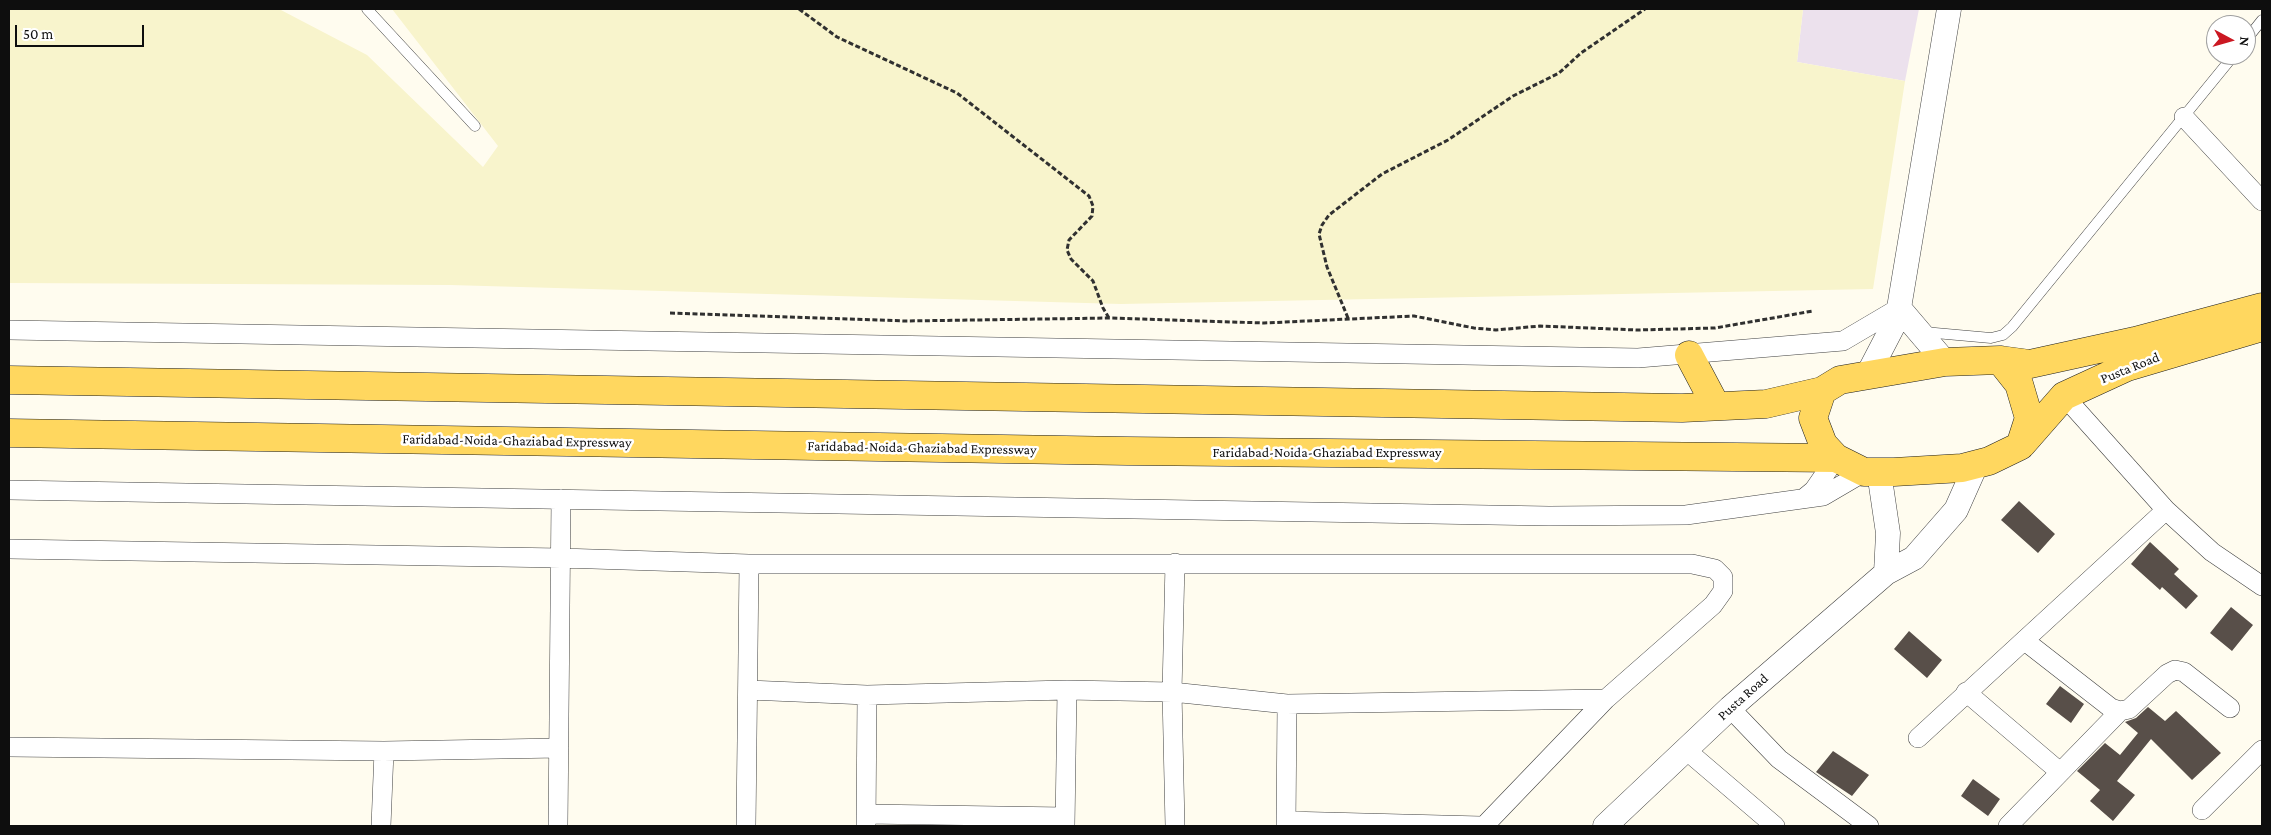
<!DOCTYPE html>
<style>
body{margin:0}
#map{position:relative;width:2271px;height:835px;overflow:hidden;background:#fffcef;font-family:"Crimson Pro",serif}
canvas{display:block}
.frame{position:absolute;inset:0;border:10px solid #0e0e0e;pointer-events:none}
.north{position:absolute;left:2206px;top:15px;width:50px;height:50px;box-sizing:border-box;background:#fff;border:1px solid #9f9f9f;border-radius:50%;rotate:96deg;font-size:14px;font-weight:700;line-height:20px;text-align:center;color:#0e0e0e}
.north::after{content:'';display:block;margin:auto;width:18px;height:22px;background:#cb1822;clip-path:polygon(50% 0,100% 100%,50% 72%,0 100%)}
.scale{position:absolute;left:15px;top:25px;width:129px;height:22px;box-sizing:border-box;border:2px solid #0e0e0e;border-top:0;padding-left:6px;font-size:15px;line-height:18px;white-space:nowrap;color:#0e0e0e;-webkit-text-stroke:4px #fff;paint-order:stroke}
</style>
<div id="map">
<canvas width="2271" height="835"></canvas>
<div class="frame"></div>
<div class="north">N</div>
<div class="scale">50 m</div>
</div>
<script>
const ctx = document.querySelector('canvas').getContext('2d');
ctx.lineJoin = 'round';
function paint(path, color) { ctx.fillStyle = color; ctx.fill(path, 'evenodd'); }
const toPath = rows => new Path2D(rows.map(r => 'M' + r).join(''));
function strokePath(path, color, width, dash) { ctx.strokeStyle = color; ctx.lineWidth = width; ctx.lineCap = dash ? 'butt' : 'round'; ctx.setLineDash(dash || []); ctx.stroke(path); }
function label(font, color, halo, rows, align = 'center') {
  ctx.font = font + ' "Crimson Pro",serif'; ctx.lineWidth = 5; ctx.setLineDash([]); ctx.textBaseline = 'middle'; ctx.strokeStyle = halo; ctx.fillStyle = color; for (const [text, x, y, turn = 0] of rows) {
    ctx.save(); ctx.translate(x, y); ctx.rotate((+turn || 0) * Math.PI / 180); ctx.textAlign = isNaN(turn) ? turn : align; if (halo) ctx.strokeText(text, 0, 0); ctx.fillText(text, 0, 0); ctx.restore();
  }
}
const industrial = toPath([
 [1803,9,1919,9,1905,81,1797,62]
]);
const farmland = toPath([
 [9,9,279,9,367,55,483,167,498,146,392,9,1803,9,1797,62,1905,81,1873,289,1121,304,450,285,9,283]
]);
const building = toPath([
 [2019,501,2055,534,2038,553,2001,520],
 [2150,542,2179,569,2174,574,2198,596,2186,609,2162,587,2160,590,2131,564],
 [2231,607,2253,625,2232,651,2210,633],
 [1909,631,1942,660,1927,678,1894,649],
 [2060,686,2084,704,2071,723,2046,704],
 [2148,707,2165,721,2176,711,2221,753,2192,780,2151,739,2117,781,2135,795,2113,821,2090,801,2100,790,2077,771,2105,743,2120,755,2138,733,2125,722,2136,718],
 [1833,751,1869,775,1852,796,1816,772],
 [1973,779,2000,799,1988,816,1961,796]
]);
const path = toPath([
 [799,9,837,37,957,93,1089,196,1093,206,1092,216,1069,240,1067,250,1071,259,1093,281,1103,308,1109,318],
 [670,313,906,321,1110,318,1264,323,1414,316,1474,328,1496,330,1540,326,1637,330,1715,328,1813,311],
 [1348,318,1327,267,1319,234,1322,225,1329,215,1382,174,1448,140,1513,96,1559,73,1581,53,1645,9]
]);
const service = toPath([
 [367,9,475,126],
 [2246,40,2262,20],
 [1924,332,1991,338,2003,335,2012,327,2234,55]
]);
const minor = toPath([
 [2184,117,2262,201],
 [9,330,1638,358,1843,341,1899,308],
 [2064,396,2166,510,2212,552,2262,586],
 [9,490,1549,516,1686,515,1823,496,1864,472],
 [1803,499,1814,490,1836,458],
 [9,549,561,558,749,564,1692,564,1715,569,1723,577,1723,591,1713,605,1606,699,1484,826],
 [1175,563,1172,692,1175,826],
 [2025,641,2111,708,2120,711,2129,709,2167,674,2175,670,2184,672,2230,708],
 [748,690,867,695,1067,690,1065,826],
 [1067,690,1172,692,1287,704,1606,699],
 [1966,692,2060,772],
 [1730,708,1779,759,1869,826],
 [1918,738,2166,510],
 [9,747,384,751,559,748],
 [1686,750,1775,826],
 [2202,810,2262,750],
 [866,814,1065,817],
 [1286,821,1481,826],
 [381,826,384,751],
 [558,826,561,499],
 [746,826,749,564],
 [866,826,867,695],
 [1286,826,1287,704],
 [2008,826,2120,711]
]);
const tertiary = toPath([
 [1899,308,1945,362],
 [1867,376,1893,326,1899,308,1949,9],
 [1879,472,1888,533,1886,573],
 [1605,826,1730,708,1886,573,1914,558,1956,510,1976,465]
]);
const primary = toPath([
 [1689,355,1716,406],
 [9,380,1682,408,1766,404,1822,391],
 [9,433,1127,451,1836,458,1864,472,1894,472,1962,468,1989,461,2020,446,2029,418,2019,384,2000,360],
 [2022,444,2064,396,2127,367,2262,327],
 [1836,458,1823,444,1813,418,1822,391,1840,380,1945,362,2000,360,2030,364,2135,341,2262,307]
]);
const streetNames = [
 ["Pusta Road",2130,368,-22],
 ["Faridabad-Noida-Ghaziabad Expressway",517,441,1],
 ["Faridabad-Noida-Ghaziabad Expressway",922,448,1],
 ["Faridabad-Noida-Ghaziabad Expressway",1327,453],
 ["Pusta Road",1743,697,-42]
];
paint(industrial, '#ece1ed');
paint(farmland, '#f8f4cc');
paint(building, '#584f49');
strokePath(service, '#414141', 11);
strokePath(minor, '#414141', 20);
strokePath(tertiary, '#414141', 25);
strokePath(primary, '#1f1f1f', 29);
strokePath(path, '#303030', 3, [5, 2.5]);
strokePath(service, '#fff', 10);
strokePath(minor, '#fff', 19);
strokePath(tertiary, '#fff', 24);
strokePath(primary, '#ffd75f', 28);
label('14px', '#0e0e0e', '#fff', streetNames);
</script>
